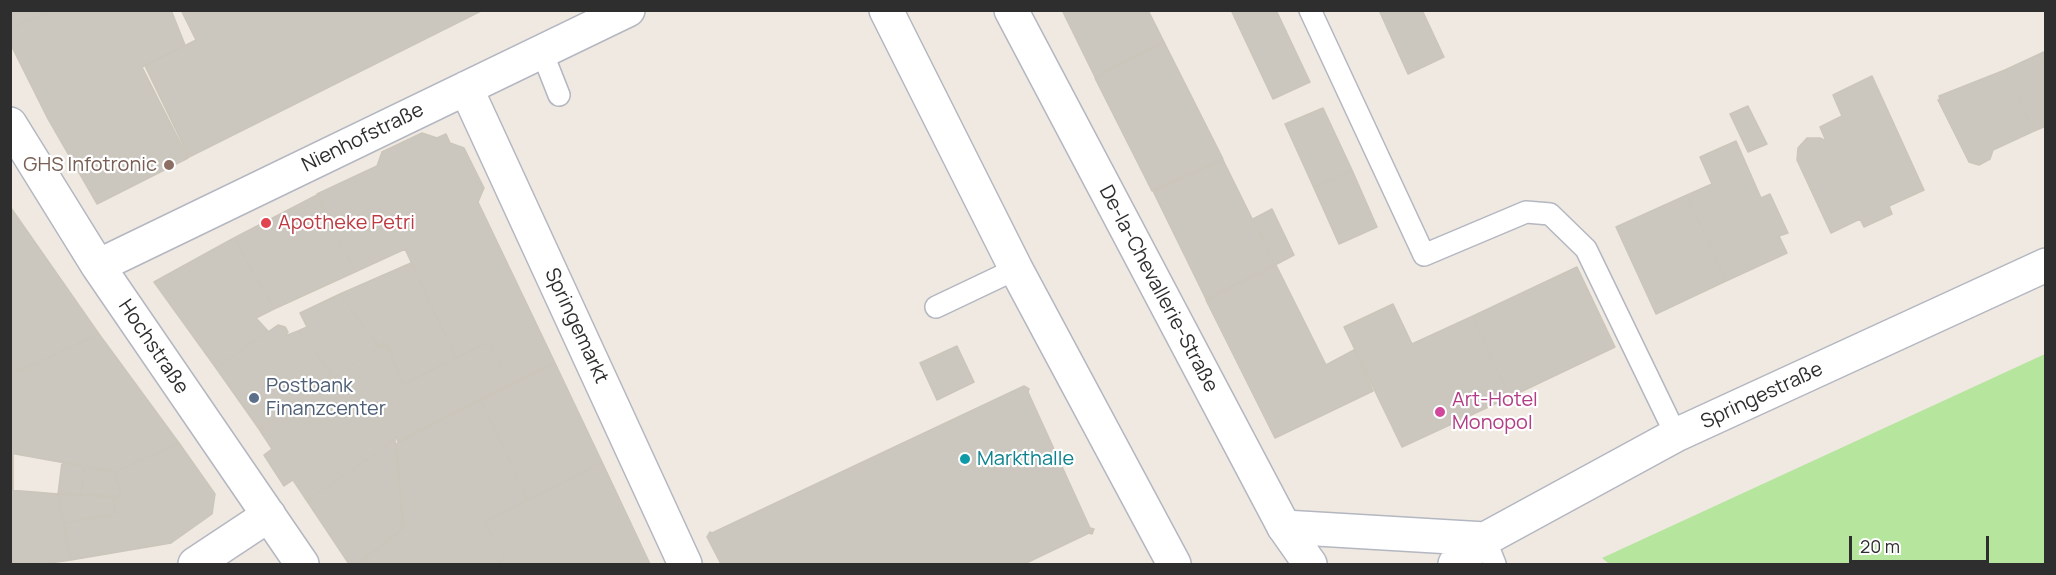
<!DOCTYPE html>
<meta charset="utf-8">
<style>
body{margin:0}
#map{position:relative;width:2056px;height:575px;overflow:hidden;background:#efe9e1;font-family:Manrope,sans-serif}
canvas{display:block}
.frame{position:absolute;inset:0;border:12px solid #2e2e2e;pointer-events:none}
.scale{position:absolute;left:1849px;top:536px;width:140px;height:27px;box-sizing:border-box;border:3px solid #2e2e2e;border-top:0;padding-left:8px;font-size:18px;line-height:21px;white-space:nowrap;color:#2e2e2e;-webkit-text-stroke:4px #fff;paint-order:stroke}
</style>
<div id="map">
<canvas width="2056" height="575"></canvas>
<div class="frame"></div>
<div class="scale">20 m</div>
</div>
<script>
const ctx = document.querySelector('canvas').getContext('2d');
ctx.lineJoin = 'round';
function paint(path, color) { ctx.fillStyle = color; ctx.fill(path, 'evenodd'); }
const toPath = rows => new Path2D(rows.map(r => 'M' + r).join(''));
function strokePath(path, color, width, dash) { ctx.strokeStyle = color; ctx.lineWidth = width; ctx.lineCap = dash ? 'butt' : 'round'; ctx.setLineDash(dash || []); ctx.stroke(path); }
function label(font, color, halo, rows, align = 'center') {
  ctx.font = font + ' Manrope,sans-serif'; ctx.lineWidth = 4.5; ctx.setLineDash([]); ctx.textBaseline = 'middle'; ctx.strokeStyle = halo; ctx.fillStyle = color; for (const [text, x, y, turn = 0] of rows) {
    ctx.save(); ctx.translate(x, y); ctx.rotate((+turn || 0) * Math.PI / 180); ctx.textAlign = isNaN(turn) ? turn : align; if (halo) ctx.strokeText(text, 0, 0); ctx.fillText(text, 0, 0); ctx.restore();
  }
}
const green = toPath([
 [2045,354,2045,564,1620,564,1608,563,1602,558]
]);
const building = toPath([
 [10,10,52,10,10,29,10,10],
 [52,10,171,10,185,45,142,67,188,158,97,204,48,119,10,43,10,29,52,10],
 [181,10,483,10,189,157,145,66,196,40,181,10],
 [1062,10,1148,10,1164,42,1095,77,1062,10],
 [1231,10,1276,10,1310,82,1273,99,1231,10],
 [1379,10,1422,10,1444,57,1408,74,1379,10],
 [1164,42,1223,159,1152,191,1095,78,1164,42],
 [2046,51,2046,126,2034,131,2005,70,2046,51],
 [2005,70,2034,131,1993,150,1990,159,1979,165,1969,162,1938,100,1940,99,1939,96,2005,70],
 [1872,76,1924,190,1889,206,1892,214,1864,227,1860,219,1831,233,1797,160,1798,148,1807,138,1820,138,1826,141,1820,127,1842,116,1833,95,1872,76],
 [1748,106,1767,144,1748,152,1730,114,1748,106],
 [1323,108,1352,170,1314,188,1285,124,1323,108],
 [422,133,437,138,446,134,450,143,464,148,484,188,478,202,555,363,509,385,489,342,456,358,405,249,355,272,317,194,377,166,382,152,422,133],
 [1736,141,1761,198,1770,194,1788,233,1779,236,1787,253,1726,281,1687,195,1712,184,1700,157,1736,141],
 [1223,160,1275,265,1206,299,1153,191,1223,160],
 [1352,170,1377,227,1339,244,1314,188,1352,170],
 [317,195,355,272,274,309,234,238,317,195],
 [1687,195,1726,281,1656,314,1616,227,1687,195],
 [11,208,99,334,19,371,18,368,10,371,11,208],
 [1272,209,1294,255,1275,265,1253,219,1272,209],
 [234,238,274,309,256,318,268,331,216,368,154,282,234,238],
 [411,263,456,358,403,384,386,342,379,346,340,294,411,263],
 [1276,265,1326,365,1354,350,1373,391,1275,438,1206,300,1276,265],
 [1577,267,1615,347,1510,397,1473,316,1577,267],
 [340,294,379,347,334,377,298,331,307,327,300,313,340,294],
 [1393,304,1412,344,1473,316,1510,397,1402,447,1344,327,1393,304],
 [278,325,285,327,288,332,285,336,298,331,334,377,259,429,216,368,278,325],
 [99,334,179,443,115,472,10,453,10,371,18,368,19,371,99,334],
 [489,342,509,385,398,442,396,438,307,501,293,480,284,486,264,455,272,449,259,429,379,347,386,344,403,384,489,342],
 [957,346,974,382,937,400,920,363,957,346],
 [555,363,602,462,528,500,481,400,555,363],
 [1024,386,1029,389,1028,392,1090,528,1094,529,1092,534,1089,533,1024,564,721,564,707,537,710,532,712,533,1024,386],
 [481,400,528,500,485,522,505,558,496,564,358,564,404,529,396,444,481,400],
 [395,440,403,529,356,564,349,564,307,501,395,440],
 [179,443,215,494,212,514,171,543,71,560,64,523,116,514,113,497,121,496,115,472,179,443],
 [10,453,13,454,13,490,10,490,10,453],
 [62,462,85,466,81,495,58,494,62,462],
 [602,462,650,564,496,564,505,558,485,522,602,462],
 [85,466,115,472,121,496,81,495,85,466],
 [10,490,58,494,71,560,43,564,10,564,10,490],
 [58,494,113,497,116,514,64,523,58,494]
]);
const lane = toPath([
 [1310,10,1424,255,1526,212,1550,214,1586,249,1676,435],
 [542,52,559,95],
 [936,307,1016,269],
 [1485,539,1495,564]
]);
const street = toPath([
 [466,88,685,564],
 [10,124,98,266,302,564],
 [98,266,628,10],
 [1284,527,1485,539],
 [195,564,269,515],
 [1455,564,1485,539,1676,435,2046,265]
]);
const secondary = toPath([
 [886,10,1016,269,1174,564],
 [1011,10,1284,527,1310,564]
]);
const markers = [
 [169,165,6,"#8d6e63"],
 [266,223,6,"#e0444e"],
 [254,398,6,"#5c6f8a"],
 [1440,412,6,"#d1479c"],
 [965,459,6,"#0f9aa8"]
];
const streetNames = [
 ["Nienhofstraße",363,138,-26],
 ["De-la-Chevallerie-Straße",1158,289,62],
 ["Springemarkt",576,326,65],
 ["Hochstraße",153,347,56],
 ["Springestraße",1762,396,-25]
];
const educationNames = [
 ["GHS Infotronic",157,165]
];
const healthNames = [
 ["Apotheke Petri",278,223]
];
const serviceNames = [
 ["Postbank",266,386],
 ["Finanzcenter",266,409]
];
const hotelNames = [
 ["Art-Hotel",1452,400],
 ["Monopol",1452,423]
];
const cultureNames = [
 ["Markthalle",977,459]
];
paint(green, '#b6e59e');
paint(building, '#cbc7bf');
strokePath(building, '#cbc5ba', 1.5);
strokePath(lane, '#b4b7c1', 24);
strokePath(street, '#b4b7c1', 36);
strokePath(secondary, '#b4b7c1', 36);
strokePath(lane, '#fff', 21);
strokePath(street, '#fff', 33);
strokePath(secondary, '#fff', 33);
for (const [x, y, r, color] of markers) { const dot = new Path2D(); dot.arc(x, y, r, 0, 2 * Math.PI); ctx.fillStyle = color; ctx.fill(dot); strokePath(dot, '#fff', 2); }
label('20px', '#2e2e2e', '#fff', streetNames);
label('20px', '#785e54', '#fff', educationNames, 'right');
label('20px', '#be3a42', '#fff', healthNames, 'left');
label('20px', '#4e5e75', '#fff', serviceNames, 'left');
label('20px', '#b23c85', '#fff', hotelNames, 'left');
label('20px', '#0d838f', '#fff', cultureNames, 'left');
</script>
